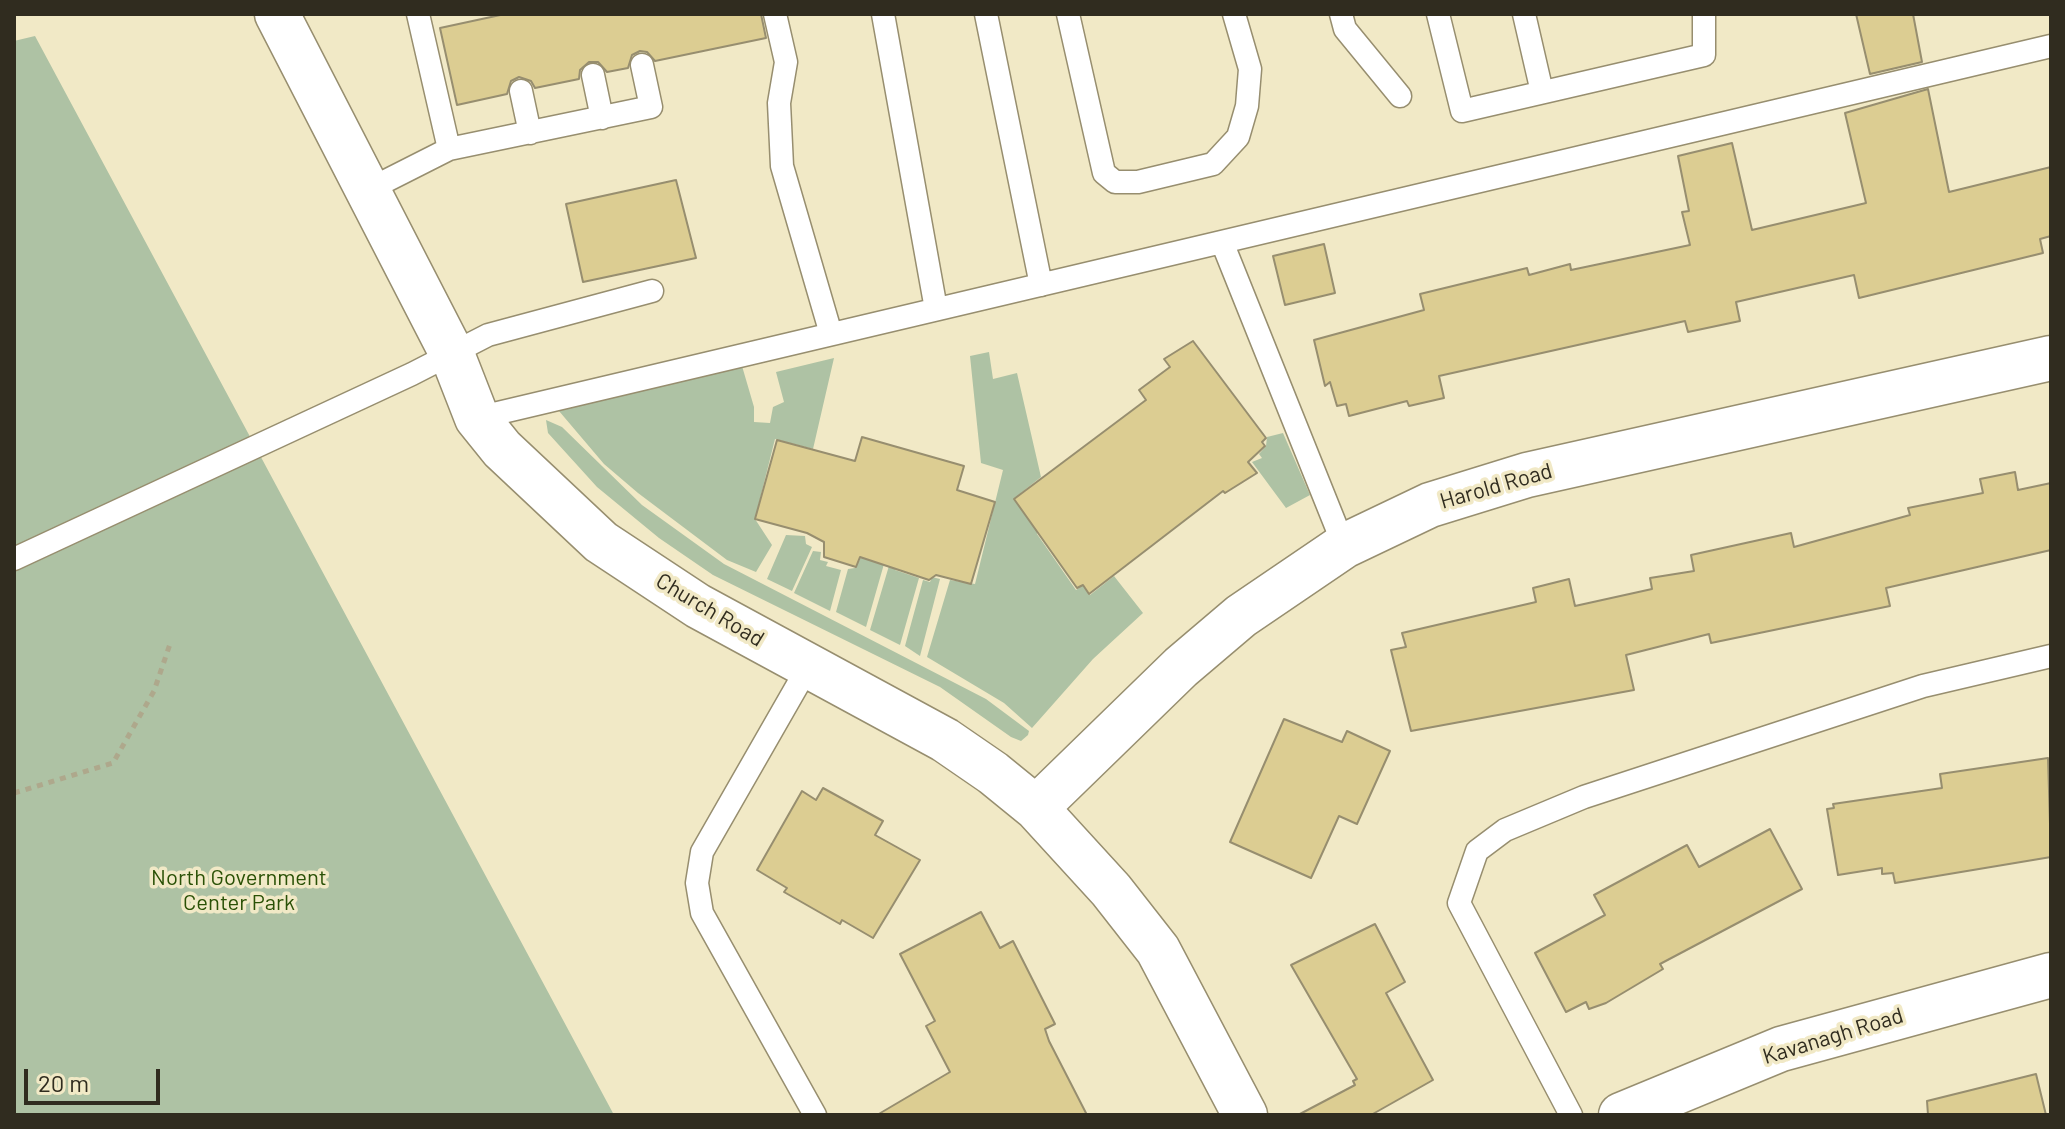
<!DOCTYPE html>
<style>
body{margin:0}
#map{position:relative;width:2065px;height:1129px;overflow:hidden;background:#f1e9c6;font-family:Barlow,sans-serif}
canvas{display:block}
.frame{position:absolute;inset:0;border:16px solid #302c1f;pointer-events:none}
.scale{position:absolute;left:24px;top:1069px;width:136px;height:36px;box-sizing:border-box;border:4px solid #302c1f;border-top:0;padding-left:10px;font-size:24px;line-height:28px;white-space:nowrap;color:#302c1f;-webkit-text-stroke:6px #f1e9c6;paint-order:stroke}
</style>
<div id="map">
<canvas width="2065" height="1129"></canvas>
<div class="frame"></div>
<div class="scale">20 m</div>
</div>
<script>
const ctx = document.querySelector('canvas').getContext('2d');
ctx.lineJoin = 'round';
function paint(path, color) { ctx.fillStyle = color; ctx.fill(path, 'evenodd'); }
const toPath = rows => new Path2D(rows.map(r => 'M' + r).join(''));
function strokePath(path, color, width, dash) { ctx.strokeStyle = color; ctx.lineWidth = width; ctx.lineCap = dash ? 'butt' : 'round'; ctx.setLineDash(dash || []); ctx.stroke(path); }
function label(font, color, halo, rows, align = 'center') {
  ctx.font = font + ' Barlow,sans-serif'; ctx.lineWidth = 7; ctx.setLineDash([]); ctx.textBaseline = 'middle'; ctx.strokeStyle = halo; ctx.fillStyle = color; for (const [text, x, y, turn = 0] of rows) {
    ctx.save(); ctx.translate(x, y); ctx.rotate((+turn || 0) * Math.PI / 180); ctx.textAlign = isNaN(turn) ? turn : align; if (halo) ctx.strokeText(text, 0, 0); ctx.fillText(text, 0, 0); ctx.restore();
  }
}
const green = toPath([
 [35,36,614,1115,14,1115,14,41],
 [989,352,993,379,1017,373,1041,477,1021,493,1038,525,1037,534,1076,590,1083,585,1090,595,1114,576,1143,613,1093,659,1032,728,1004,703,927,657,950,580,975,584,1003,470,981,463,970,356],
 [834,358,813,449,775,439,755,519,772,545,756,572,727,560,638,493,604,464,559,411,742,366,754,407,754,422,770,423,773,407,784,402,776,372],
 [546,420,562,427,642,505,724,564,986,699,1029,731,1028,735,1021,741,1011,737,940,687,713,575,659,538,597,487,548,433],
 [1283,433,1310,495,1286,508,1252,462,1262,458,1259,454,1266,446,1267,437],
 [786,535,805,536,806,544,812,547,792,591,767,579],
 [813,551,821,552,820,560,828,562,826,566,841,570,830,611,794,593],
 [864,552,886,557,866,627,836,612,848,569,855,568],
 [891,559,895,561,895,570,919,578,900,645,870,630],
 [932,577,940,579,920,656,905,646,923,580,930,582]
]);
const building = toPath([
 [505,14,761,14,766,38,655,61,647,52,640,51,632,55,628,68,607,72,598,62,589,62,580,70,579,79,535,88,531,81,519,77,511,81,507,94,457,105,440,28,505,14],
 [1856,14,1913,14,1922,62,1870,74,1856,14],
 [1928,89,1949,192,2051,167,2051,236,2040,239,2043,253,1859,298,1854,275,1736,302,1740,321,1688,332,1685,321,1439,376,1444,398,1409,406,1407,401,1349,416,1346,404,1337,406,1330,382,1325,386,1314,340,1424,310,1420,294,1527,268,1529,275,1570,264,1571,270,1690,245,1682,212,1689,211,1678,156,1732,143,1752,230,1866,203,1845,113,1928,89],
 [676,180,696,258,583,282,566,204,676,180],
 [1324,244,1335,293,1285,305,1273,256,1324,244],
 [1193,341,1266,438,1262,442,1265,446,1248,462,1257,473,1225,493,1223,491,1089,594,1083,585,1077,588,1014,499,1146,400,1139,390,1170,367,1164,359,1193,341],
 [862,437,964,466,957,490,995,502,971,584,936,575,929,580,860,557,856,567,824,557,824,542,807,533,755,519,777,440,855,461,862,437],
 [2015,472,2018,490,2051,483,2051,550,1886,588,1890,606,1711,643,1709,634,1626,655,1634,690,1411,731,1391,650,1406,647,1402,633,1536,602,1533,588,1569,579,1575,606,1652,589,1650,578,1694,571,1691,555,1791,533,1794,547,1910,515,1908,508,1983,493,1980,479,2015,472],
 [1284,719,1342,742,1347,731,1390,751,1357,824,1339,816,1311,878,1230,842,1284,719],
 [2048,758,2051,857,1895,883,1893,873,1882,874,1882,868,1838,875,1827,809,1834,808,1833,804,1942,788,1940,774,2048,758],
 [823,788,883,821,875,835,920,860,873,938,842,920,840,924,784,892,787,888,757,870,802,791,816,800,823,788],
 [1770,829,1802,889,1660,964,1663,969,1606,1003,1589,1009,1586,1002,1566,1012,1535,953,1605,915,1594,895,1687,845,1699,867,1770,829],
 [981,912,1000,948,1013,941,1055,1024,1045,1029,1049,1041,1087,1115,877,1115,950,1072,926,1026,935,1021,900,954,981,912],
 [1375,924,1405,982,1386,993,1433,1080,1371,1115,1298,1115,1355,1085,1353,1081,1357,1079,1291,965,1375,924],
 [2036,1074,2046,1115,1928,1115,1927,1101,2036,1074]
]);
const path = toPath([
 [14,793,113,763,154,691,170,644]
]);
const service = toPath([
 [418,14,449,149],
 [775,14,786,62,779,103,782,166,831,334],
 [883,14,936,309],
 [986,14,1041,285],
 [1068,14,1104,173,1115,182,1138,182,1213,164,1238,137,1247,106,1250,69,1234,14],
 [1341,14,1345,29,1400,96],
 [1438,14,1462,111,1704,55,1704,14],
 [1524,14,1542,92],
 [593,75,602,118],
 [521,91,530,133],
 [366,191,449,149,651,107,642,65],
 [1222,242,1344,546],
 [477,418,2051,46],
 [14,559,412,374,488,335,652,291],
 [808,667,702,852,697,883,702,913,815,1115],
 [1571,1115,1459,903,1477,851,1505,830,1584,797,1923,686,2051,656]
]);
const minor = toPath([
 [277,14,452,354,477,418,502,449,601,542,698,606,945,740,993,773,1036,808,1111,890,1158,950,1245,1115],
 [1036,808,1181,667,1241,616,1344,546,1430,505,1527,475,2051,358],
 [1621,1115,1781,1049,2051,975]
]);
const streetNames = [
 ["Harold Road",1496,486,-16],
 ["Church Road",710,610,31],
 ["Kavanagh Road",1833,1036,-17]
];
const parkNames = [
 ["North Government",239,878],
 ["Center Park",239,903]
];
paint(green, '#aec2a4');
paint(building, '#dccd92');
strokePath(building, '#978e6f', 2);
strokePath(service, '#978e6f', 25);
strokePath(minor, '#978e6f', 47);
strokePath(path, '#aea88c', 5, [6, 6]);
strokePath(service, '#fff', 22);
strokePath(minor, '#fff', 44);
label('22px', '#302c1f', '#f1e9c6', streetNames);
label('22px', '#2a5106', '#f1e9c6', parkNames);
</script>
